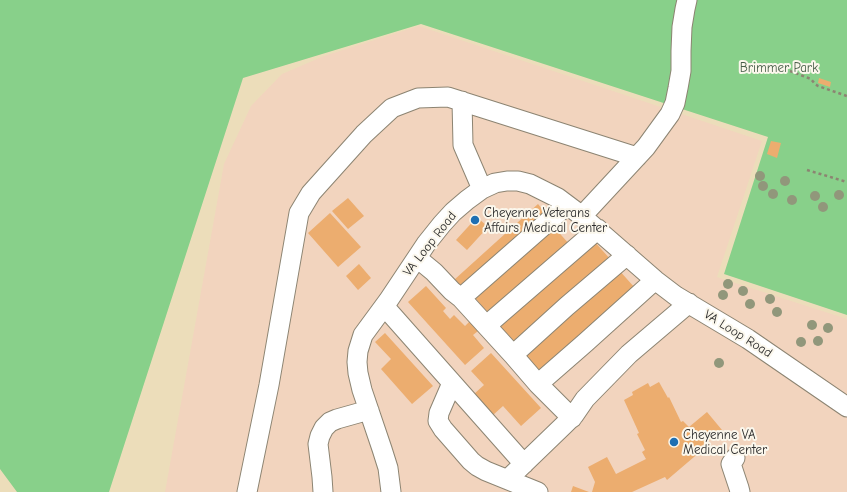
<!DOCTYPE html>
<style>
body{margin:0}
canvas{display:block;background:#ecddba}
</style>
<canvas width="847" height="492"></canvas>
<script>
const ctx = document.querySelector('canvas').getContext('2d');
ctx.lineJoin = 'round';
function paint(path, color) { ctx.fillStyle = color; ctx.fill(path, 'evenodd'); }
const toPath = rows => new Path2D(rows.map(r => 'M' + r).join(''));
function strokePath(path, color, width, dash) { ctx.strokeStyle = color; ctx.lineWidth = width; ctx.lineCap = dash ? 'butt' : 'round'; ctx.setLineDash(dash || []); ctx.stroke(path); }
function label(font, color, halo, rows, align = 'center') {
  ctx.font = font + ' "Comic Neue",sans-serif'; ctx.lineWidth = 4; ctx.setLineDash([]); ctx.textBaseline = 'middle'; ctx.strokeStyle = halo; ctx.fillStyle = color; for (const [text, x, y, turn = 0] of rows) {
    ctx.save(); ctx.translate(x, y); ctx.rotate((+turn || 0) * Math.PI / 180); ctx.textAlign = isNaN(turn) ? turn : align; if (halo) ctx.strokeText(text, 0, 0); ctx.fillText(text, 0, 0); ctx.restore();
  }
}
const built = toPath([
 [419,26,762,141,717,277,847,319,847,492,165,492,224,164,251,106,282,74,324,56]
]);
const green = toPath([
 [0,0,847,0,847,315,724,274,768,137,421,24,243,78,109,492,17,492,0,469]
]);
const building = toPath([
 [819,78,831,82,830,87,818,83],
 [771,141,781,143,777,158,767,154],
 [348,198,364,216,348,229,332,211],
 [538,204,547,215,463,290,454,280],
 [330,213,361,247,338,267,308,233],
 [477,217,488,227,467,250,456,240],
 [554,227,570,245,491,316,475,298],
 [593,240,611,260,516,345,498,325],
 [359,264,371,278,358,290,346,276],
 [618,269,635,288,541,373,524,354],
 [426,286,446,308,443,311,450,319,454,315,465,326,470,321,478,331,473,335,484,348,465,365,408,302],
 [385,333,433,386,412,404,381,369,391,359,375,342],
 [491,353,541,408,521,426,503,406,493,415,474,394,484,385,471,371],
 [659,382,668,398,669,397,681,422,683,421,689,427,707,412,722,430,699,449,701,451,667,480,665,477,632,492,592,492,595,482,588,467,607,457,616,474,646,459,642,452,645,450,637,434,639,433,624,400,633,395,632,392,648,383,650,387],
 [573,486,589,492,571,492]
]);
const path = toPath([
 [790,71,811,79,815,84,818,86,847,96],
 [807,170,847,182]
]);
const minor = toPath([
 [462,101,463,145,482,189],
 [582,216,646,147,670,114,675,103,678,88,681,71,681,51,682,27,685,9,687,0],
 [417,258,434,272,452,291,461,298,513,355,538,384,572,418],
 [461,298,567,205],
 [384,306,524,464],
 [487,325,598,229],
 [513,355,567,306,627,255],
 [452,383,439,413,438,421,443,429,471,461,477,466,486,471,538,492],
 [538,384,585,343,655,280],
 [735,458,731,464,739,488,740,492],
 [508,479,564,425,574,415,585,399,629,354,689,303],
 [247,492,269,385,299,213,311,193,364,134,392,108,418,98,448,97,637,157],
 [323,492,322,477,318,444,320,436,324,428,330,422,337,419,369,410],
 [391,492,388,468,382,449,362,390,358,373,357,362,358,351,363,335,388,301,426,244,442,224,453,212,467,200,482,189,495,183,507,181,518,181,530,184,558,198,578,213,655,280,676,296,748,339,847,407]
]);
const trees = [
 [760,176],
 [785,181],
 [763,186],
 [773,194],
 [839,195],
 [815,196],
 [792,200],
 [823,207],
 [728,284],
 [743,291],
 [723,295],
 [770,299],
 [750,304],
 [777,312],
 [812,325],
 [828,328],
 [818,341],
 [801,342],
 [719,363]
];
const markers = [
 [475,220,5,"#1f6fb2"],
 [674,442,5,"#1f6fb2"]
];
const parkNames = [
 ["Brimmer Park",779,68]
];
const poiNames = [
 ["Cheyenne Veterans",484,213],
 ["Affairs Medical Center",484,228],
 ["Cheyenne VA",683,435],
 ["Medical Center",683,450]
];
const streetNames = [
 ["VA Loop Road",430,244,-52],
 ["VA Loop Road",738,334,32]
];
paint(built, '#f2d4be');
paint(green, '#88d08a');
paint(building, '#ecad6f');
strokePath(minor, '#8c8472', 21);
strokePath(path, '#8c8472', 2.5, [3, 3]);
strokePath(minor, '#fff', 19);
ctx.fillStyle = '#91977b';
for (const [x, y] of trees) { ctx.beginPath(); ctx.arc(x, y, 5, 0, 2 * Math.PI); ctx.fill(); }
for (const [x, y, r, color] of markers) { const dot = new Path2D(); dot.arc(x, y, r, 0, 2 * Math.PI); ctx.fillStyle = color; ctx.fill(dot); strokePath(dot, '#fbf7ec', 1.5); }
label('13px', '#475d48', '#fbf7ec', parkNames);
label('13px', '#2b2b2b', '#fbf7ec', poiNames, 'left');
label('13px', '#2b2b2b', '#fbf7ec', streetNames);
</script>
